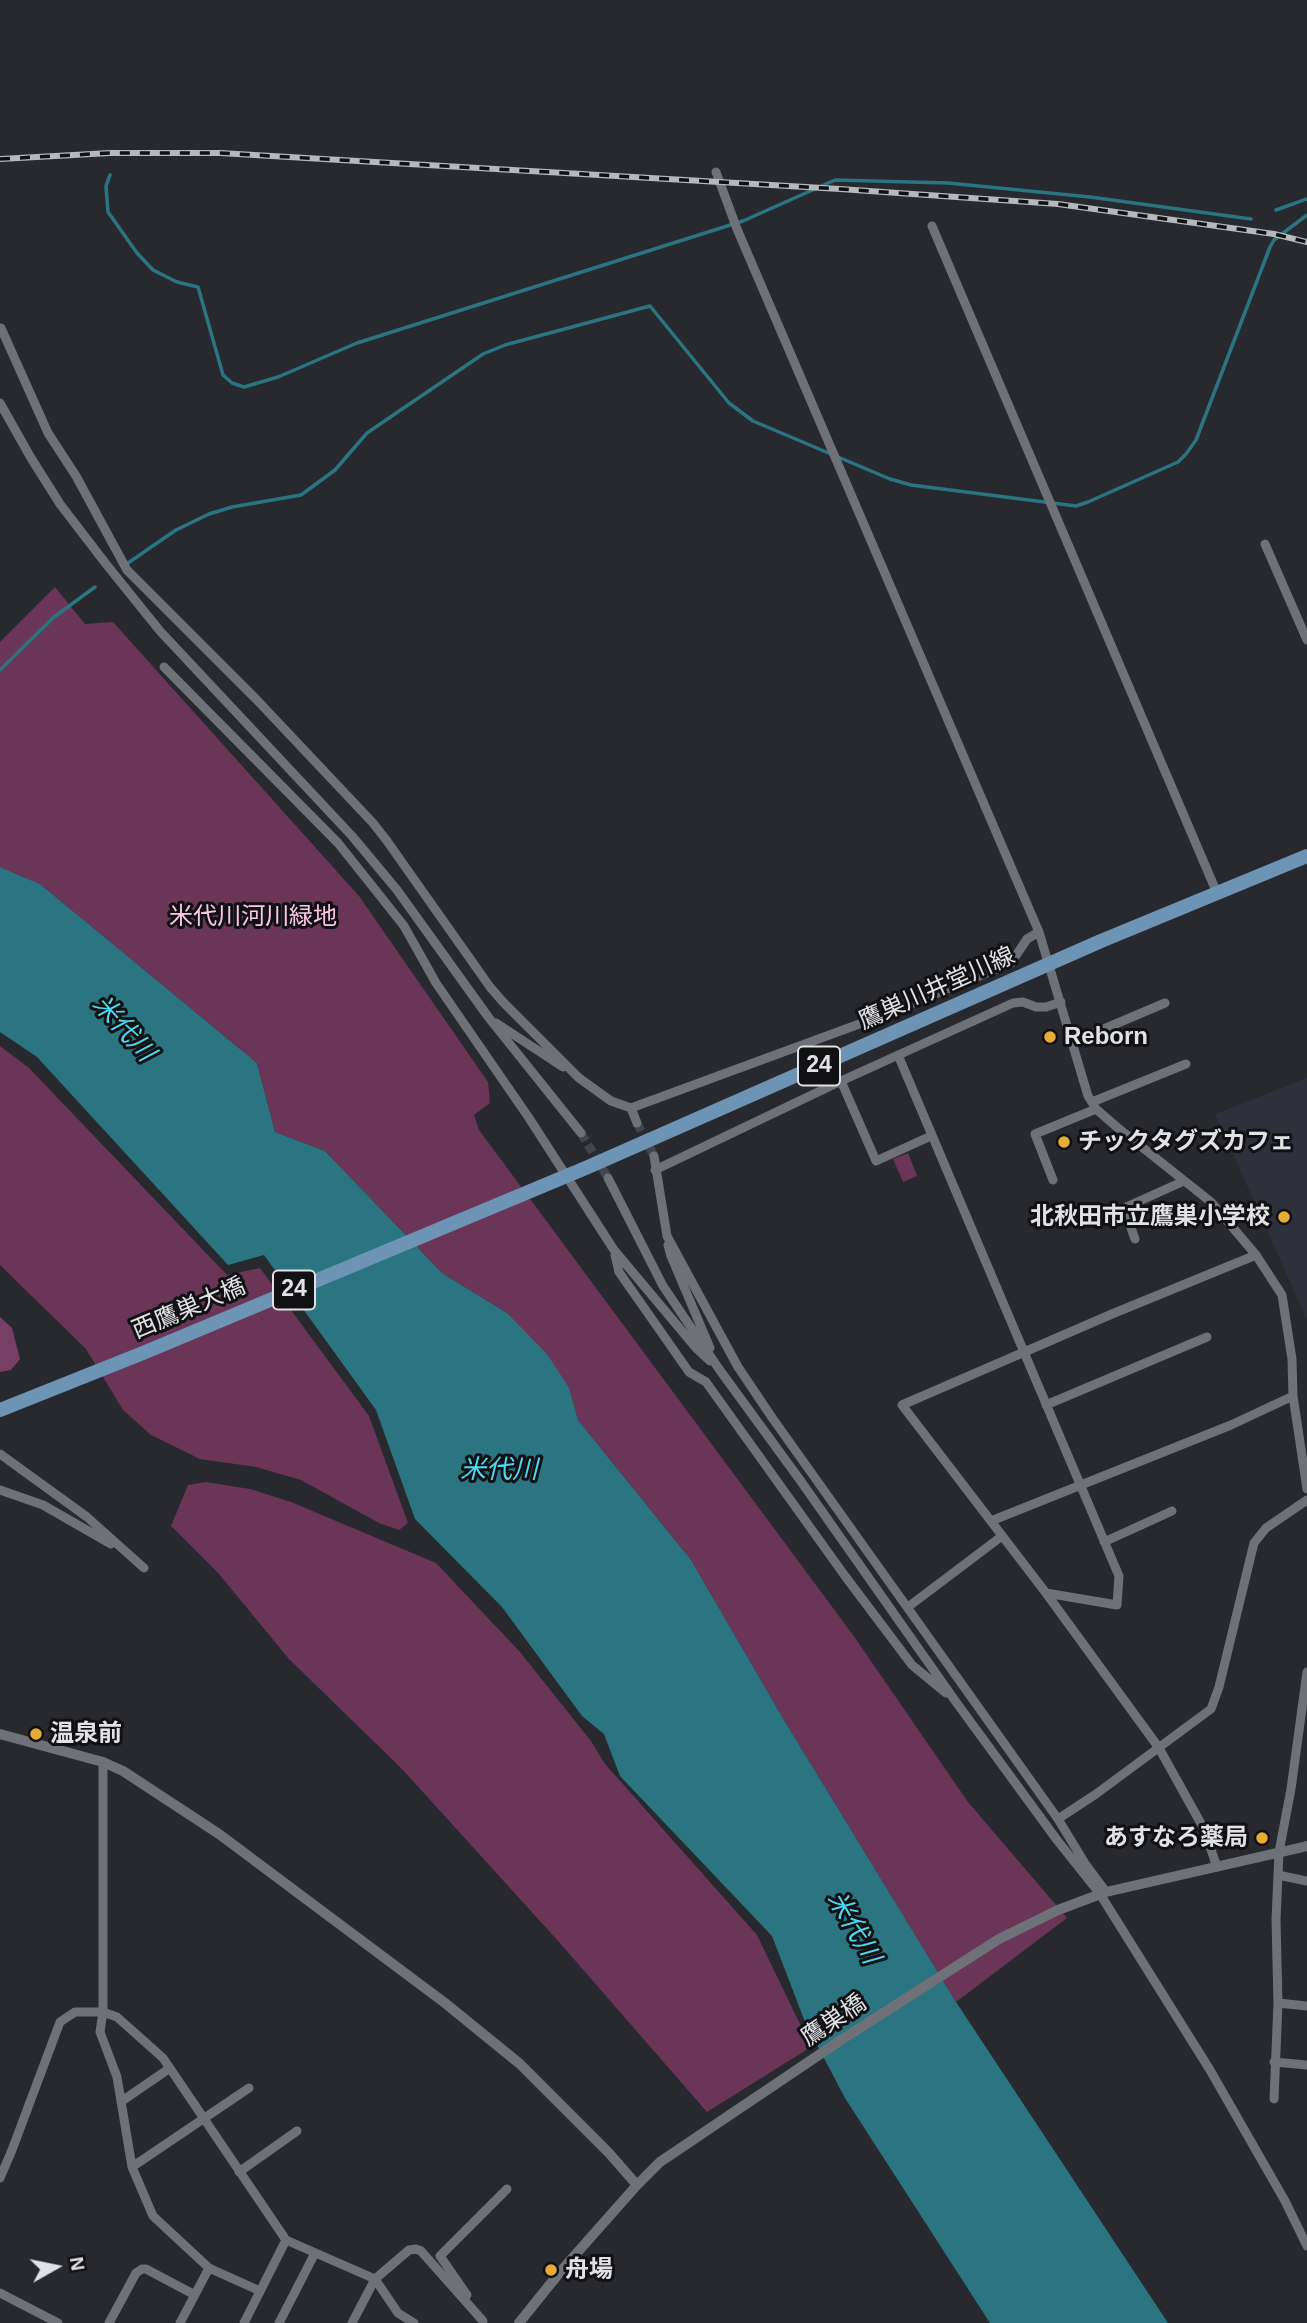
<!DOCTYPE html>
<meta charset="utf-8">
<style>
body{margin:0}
#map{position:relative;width:1307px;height:2323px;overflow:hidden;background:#27292f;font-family:Arial,sans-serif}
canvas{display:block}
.north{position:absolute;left:21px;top:2232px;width:70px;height:70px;-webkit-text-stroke:5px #111114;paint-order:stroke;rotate:81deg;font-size:19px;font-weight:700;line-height:28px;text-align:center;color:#e1e2e6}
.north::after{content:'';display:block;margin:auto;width:24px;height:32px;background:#e1e2e6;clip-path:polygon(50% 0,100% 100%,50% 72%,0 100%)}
</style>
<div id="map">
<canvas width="1307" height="2323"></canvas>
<div class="north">N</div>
</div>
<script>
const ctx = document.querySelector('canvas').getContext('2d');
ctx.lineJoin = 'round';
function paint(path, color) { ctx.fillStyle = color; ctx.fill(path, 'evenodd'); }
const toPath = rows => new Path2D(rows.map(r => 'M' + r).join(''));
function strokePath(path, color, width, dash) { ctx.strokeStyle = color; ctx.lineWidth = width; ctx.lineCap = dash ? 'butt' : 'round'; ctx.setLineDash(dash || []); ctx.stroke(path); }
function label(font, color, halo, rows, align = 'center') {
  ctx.font = font + ' Arial,"Noto Sans JP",sans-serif'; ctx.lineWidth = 6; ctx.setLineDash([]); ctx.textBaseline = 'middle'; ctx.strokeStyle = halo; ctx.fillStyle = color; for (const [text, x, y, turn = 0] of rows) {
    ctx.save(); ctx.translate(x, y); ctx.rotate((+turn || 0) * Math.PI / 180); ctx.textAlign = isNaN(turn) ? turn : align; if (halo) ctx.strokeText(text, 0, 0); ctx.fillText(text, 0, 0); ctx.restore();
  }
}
const built = toPath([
 [1307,1078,1307,1320,1215,1114]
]);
const green = toPath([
 [55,587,85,624,113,622,359,896,488,1082,490,1103,474,1115,479,1130,853,1635,968,1802,1067,1918,956,2002,784,1720,691,1560,578,1420,568,1388,507,1313,442,1273,325,1151,275,1132,257,1063,40,884,0,867,0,642],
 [0,1046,29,1068,227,1275,260,1268,369,1416,408,1523,399,1530,379,1523,301,1480,256,1467,200,1459,151,1435,123,1410,86,1349,0,1265],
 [908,1153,917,1176,903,1182,893,1159],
 [206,1482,250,1489,291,1502,436,1563,520,1652,591,1741,605,1764,757,1935,811,2047,707,2112,559,1942,402,1769,289,1659,219,1574,171,1526,188,1485]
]);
const forest = toPath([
 [0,1317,12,1328,20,1359,11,1370,0,1372]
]);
const water = toPath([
 [0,867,40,884,257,1063,275,1132,325,1151,442,1273,507,1313,547,1354,569,1388,578,1420,691,1560,784,1720,956,2002,1168,2323,990,2323,845,2098,805,2022,772,1936,620,1776,604,1734,582,1716,502,1607,415,1519,376,1410,264,1255,228,1265,37,1057,0,1032]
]);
const stream = toPath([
 [110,175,106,186,108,212,137,253,153,270,177,282,198,287,223,375,232,383,244,387,278,377,357,343,743,221,835,180,948,183,1090,197,1251,219],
 [1276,210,1307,199],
 [128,563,176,530,209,514,232,507,301,495,335,470,367,433,483,354,505,345,650,306,729,403,753,421,890,479,911,485,1076,506,1088,502,1178,462,1186,454,1196,440,1270,247,1274,240,1307,215],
 [0,670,54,617,95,587]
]);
const minorTunnel = toPath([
 [637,1123,654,1156],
 [581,1133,608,1178]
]);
const minor = toPath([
 [716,172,737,229,1039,932,1088,1096,1096,1109,1118,1128,1211,1202,1256,1255,1282,1295,1292,1359,1293,1396,1307,1489],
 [932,226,1217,893],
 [1,328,48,433,76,476,127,570,256,699,373,823,387,841,490,987,503,1002,579,1078,611,1101,631,1108,881,1016,1011,963,1027,939,1039,932],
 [0,403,31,458,60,504,106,564,160,631,352,836,397,890,489,1018,581,1133],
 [1265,544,1307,640],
 [164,667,338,843,404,926,436,983,529,1118,614,1250,697,1349,710,1361],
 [496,1023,563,1067],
 [1073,1042,1165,1003],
 [898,1055,1119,1576,1117,1605,1046,1593],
 [841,1081,876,1161,931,1136],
 [1092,1102,1186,1064],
 [631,1108,637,1123],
 [654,1156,667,1236,738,1367,773,1419,1058,1819,1086,1865,1106,1892],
 [655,1170,841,1081,1013,1003,1023,1002,1036,1007,1046,1007,1061,1002],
 [608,1178,663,1286,719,1369,800,1480,956,1702,1057,1840,1100,1894,1210,2070,1285,2201,1307,2246],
 [1053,1180,1035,1134,1096,1109],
 [1135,1239,1124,1208,1184,1181],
 [668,1245,671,1256,710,1348],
 [615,1255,619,1272,689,1372,706,1382,845,1576,912,1665,946,1693],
 [1046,1405,1207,1337],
 [0,1454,87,1517,144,1568],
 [0,1490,43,1505,111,1544],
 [991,1521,1231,1425,1293,1396],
 [1104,1542,1172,1511],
 [908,1607,1002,1536],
 [103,1762,103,2012,100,2032,117,2077,132,2167,153,2216,209,2268,260,2291],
 [1058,1819,1096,1794,1211,1709,1219,1687,1254,1543,1266,1528,1307,1500],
 [1217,1867,1204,1829,1159,1748,1046,1593,902,1405,1112,1314,1256,1255],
 [1278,1875,1307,1881],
 [1278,2003,1307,2006],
 [1274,2062,1307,2065],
 [1274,2099,1278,2003,1276,1920,1279,1852,1291,1789,1307,1672],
 [122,2101,170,2068],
 [132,2167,249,2088],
 [239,2172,297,2131],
 [0,2178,12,2150,60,2022,75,2012,103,2012,117,2017,163,2058,286,2240,375,2279,398,2313,414,2323],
 [0,2293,58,2323],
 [467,2295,440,2256,507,2189],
 [109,2323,136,2273,142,2269,146,2269,195,2295],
 [180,2323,209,2268],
 [244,2323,286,2240],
 [279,2323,315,2253],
 [352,2323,375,2279,409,2250,416,2249,421,2251,483,2321]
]);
const tertiary = toPath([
 [0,1734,103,1762,123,1771,219,1834,445,2003,520,2064,608,2152,637,2185],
 [519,2323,560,2272,637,2185,660,2162,844,2038,999,1939,1058,1910,1106,1892,1307,1846]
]);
const primary = toPath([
 [0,1410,143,1353,588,1167,1101,941,1307,856]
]);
const rail = toPath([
 [0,159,110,153,220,153,840,189,1058,204,1274,234,1307,242]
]);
const markers = [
 [1050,1037,7,"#e6ac36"],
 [1064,1142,7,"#e6ac36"],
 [1284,1217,7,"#e6ac36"],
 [36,1734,7,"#e6ac36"],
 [1262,1838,7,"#e6ac36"],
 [551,2270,7,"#e6ac36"]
];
const shields = [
 [819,1066,42],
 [294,1290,42]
];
const shieldNames = [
 ["24",819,1066],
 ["24",294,1290]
];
const parkNames = [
 ["米代川河川緑地",253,917]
];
const streetNames = [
 ["鷹巣川井堂川線",937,989,-24],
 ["西鷹巣大橋",189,1309,-23],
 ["鷹巣橋",834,2021,-34]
];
const poiNames = [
 ["Reborn",1064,1037],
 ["チックタグズカフェ",1078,1142],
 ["北秋田市立鷹巣小学校",1270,1217,"right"],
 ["温泉前",50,1734],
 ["あすなろ薬局",1248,1838,"right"],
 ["舟場",565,2270]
];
const waterNames = [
 ["米代川",123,1029,48],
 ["米代川",499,1471],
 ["米代川",853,1928,60]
];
paint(built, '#2e303c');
paint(green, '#6a3557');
paint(forest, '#783f64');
paint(water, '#2a7581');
strokePath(stream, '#2a7581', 3.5);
strokePath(minorTunnel, '#43454a', 9, [9, 4.5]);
strokePath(minor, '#6f7178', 9);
strokePath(tertiary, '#6f7178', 10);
strokePath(primary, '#6d94b5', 14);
strokePath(rail, '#b6b8bc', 6);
strokePath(rail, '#111114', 3.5, [10]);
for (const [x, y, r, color] of markers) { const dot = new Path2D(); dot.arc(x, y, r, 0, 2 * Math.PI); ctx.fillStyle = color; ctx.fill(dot); strokePath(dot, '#111114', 2.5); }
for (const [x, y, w] of shields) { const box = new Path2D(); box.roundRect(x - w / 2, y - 19.5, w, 39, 5); ctx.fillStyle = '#111114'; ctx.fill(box); strokePath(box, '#e1e2e6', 2); }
label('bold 23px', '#e1e2e6', null, shieldNames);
label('24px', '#fbc6e6', '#111114', parkNames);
label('24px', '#e1e2e6', '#111114', streetNames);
label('bold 24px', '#e1e2e6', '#111114', poiNames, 'left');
label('italic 26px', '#4bd9f0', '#111114', waterNames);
</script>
